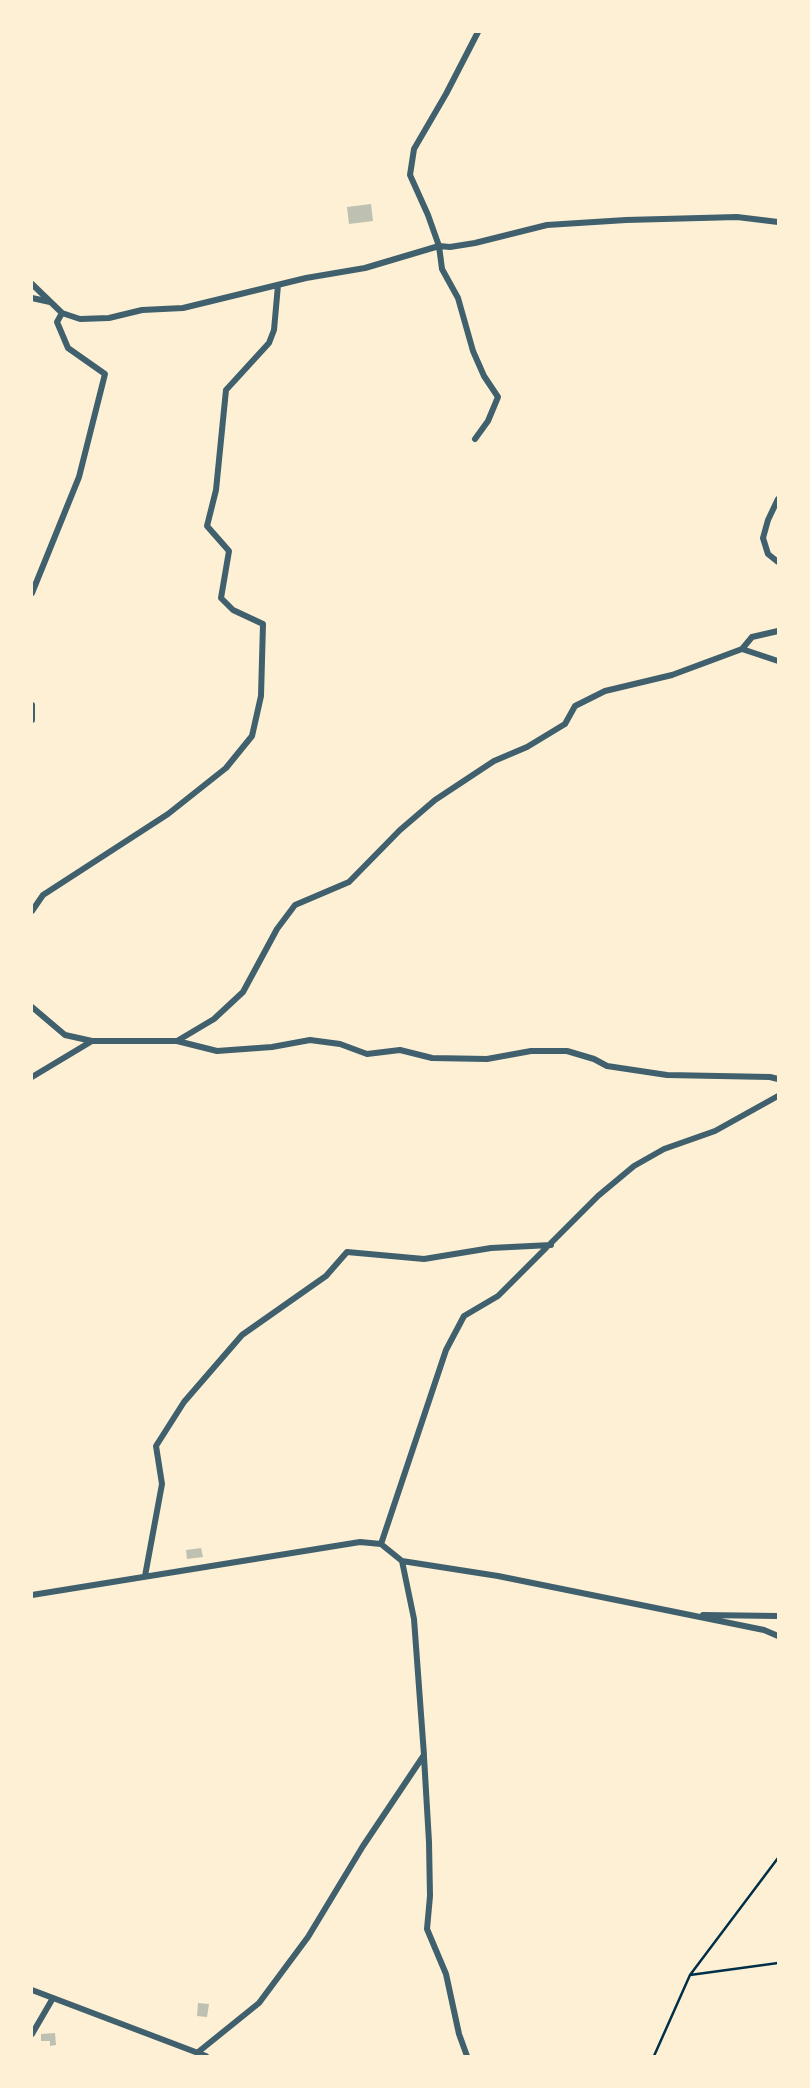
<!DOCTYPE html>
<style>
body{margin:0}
#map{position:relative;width:810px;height:2088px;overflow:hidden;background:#fdf0d5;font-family:"PT Sans",sans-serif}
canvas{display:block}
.frame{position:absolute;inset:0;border:33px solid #fdf0d5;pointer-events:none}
</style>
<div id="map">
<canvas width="810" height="2088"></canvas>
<div class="frame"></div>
</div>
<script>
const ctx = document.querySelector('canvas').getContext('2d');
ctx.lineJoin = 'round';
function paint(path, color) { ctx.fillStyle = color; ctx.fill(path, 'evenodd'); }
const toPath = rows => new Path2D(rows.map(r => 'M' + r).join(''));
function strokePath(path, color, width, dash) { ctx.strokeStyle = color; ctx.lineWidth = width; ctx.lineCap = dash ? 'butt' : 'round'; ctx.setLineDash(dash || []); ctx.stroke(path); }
const building = toPath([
 [371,204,373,221,349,224,347,207],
 [201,1548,203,1557,187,1559,186,1550],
 [198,2003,209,2004,207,2017,197,2016],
 [55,2033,56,2045,50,2046,50,2041,41,2041,41,2034]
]);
const path = toPath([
 [690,1975,778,1858],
 [654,2056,690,1975,778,1963]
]);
const minor = toPath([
 [32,284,62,313,80,319,109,318,142,310,183,308,306,278,365,268,439,246,450,247,475,243,547,225,626,220,737,217,778,222],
 [32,298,50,302],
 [475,439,488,421,498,397,484,376,473,351,458,298,442,269,439,246,428,215,410,175,414,149,446,94,478,32],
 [778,499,768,520,763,538,768,554,778,562],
 [32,593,79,477,105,374,68,348,57,322,62,313],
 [742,649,752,637,778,631],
 [32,705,32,720],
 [32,911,43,895,168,814,226,768,252,736,261,696,263,624,233,610,221,598,229,551,207,526,216,490,226,390,269,343,274,330,278,285],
 [32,1007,65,1035,92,1041],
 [177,1041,214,1019,243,992,277,929,295,905,349,882,400,830,435,800,494,761,527,747,565,724,575,706,605,691,672,675,742,649,778,661],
 [32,1077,92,1041,177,1041,217,1051,272,1047,310,1040,340,1044,367,1054,400,1050,432,1058,487,1059,531,1051,567,1051,594,1059,607,1066,667,1075,770,1077,778,1079],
 [381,1544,446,1350,464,1316,498,1296,598,1196,634,1166,664,1149,715,1131,778,1096],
 [145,1576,162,1484,156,1446,184,1402,242,1335,326,1276,347,1252,424,1259,491,1248,551,1245],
 [32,1595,360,1542,381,1544,402,1561,498,1576,764,1630,778,1636],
 [703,1615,778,1616],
 [424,1757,429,1842,430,1896,427,1929,446,1974,459,2034,467,2056],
 [32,1990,206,2056],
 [32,2034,53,1998],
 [197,2053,259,2003,308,1937,363,1846,424,1755,414,1619,402,1561]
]);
paint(building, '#bec0b2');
strokePath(path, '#003049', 2.5);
strokePath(minor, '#3f606c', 6);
</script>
